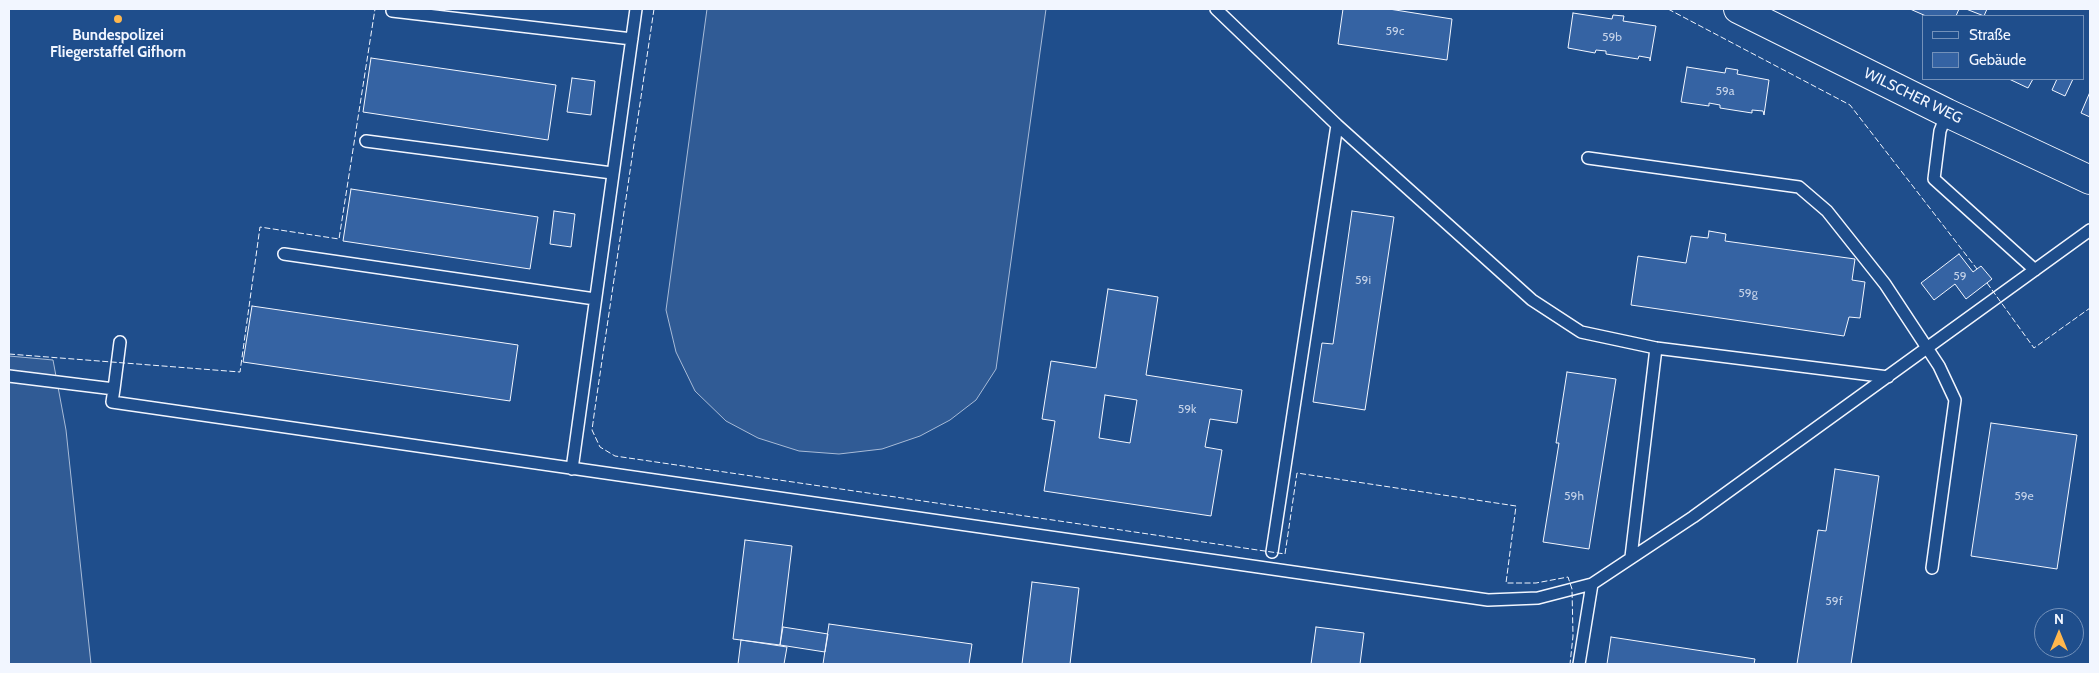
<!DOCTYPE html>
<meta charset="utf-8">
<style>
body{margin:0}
#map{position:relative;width:2099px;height:673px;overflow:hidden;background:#1f4e8c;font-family:Cabin,sans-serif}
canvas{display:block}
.frame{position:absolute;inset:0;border:10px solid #f2f6ff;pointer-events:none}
.legend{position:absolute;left:1922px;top:15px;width:162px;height:65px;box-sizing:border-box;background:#1f4e8c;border:1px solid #7391ba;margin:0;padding:6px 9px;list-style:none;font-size:15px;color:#f2f6ff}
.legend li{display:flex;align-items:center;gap:10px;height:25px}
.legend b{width:25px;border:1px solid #7391ba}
.north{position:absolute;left:2034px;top:608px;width:50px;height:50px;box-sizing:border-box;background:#1f4e8c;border:1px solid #7391ba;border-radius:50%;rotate:0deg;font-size:14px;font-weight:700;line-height:20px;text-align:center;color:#f2f6ff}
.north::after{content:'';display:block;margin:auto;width:18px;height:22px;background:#ffb74d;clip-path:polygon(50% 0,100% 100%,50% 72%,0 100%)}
</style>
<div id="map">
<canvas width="2099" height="673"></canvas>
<div class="frame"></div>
<ul class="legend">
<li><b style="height:6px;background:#1f4e8c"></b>Straße</li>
<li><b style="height:14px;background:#3563a3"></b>Gebäude</li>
</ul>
<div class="north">N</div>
</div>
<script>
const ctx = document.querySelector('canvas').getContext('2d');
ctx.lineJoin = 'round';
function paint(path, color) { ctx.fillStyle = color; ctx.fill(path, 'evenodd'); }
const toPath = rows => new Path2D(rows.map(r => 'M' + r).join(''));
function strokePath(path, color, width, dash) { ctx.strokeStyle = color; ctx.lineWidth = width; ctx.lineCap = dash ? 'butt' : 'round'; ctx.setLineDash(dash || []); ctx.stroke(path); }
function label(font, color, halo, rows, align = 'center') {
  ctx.font = font + ' Cabin,sans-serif'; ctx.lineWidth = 4; ctx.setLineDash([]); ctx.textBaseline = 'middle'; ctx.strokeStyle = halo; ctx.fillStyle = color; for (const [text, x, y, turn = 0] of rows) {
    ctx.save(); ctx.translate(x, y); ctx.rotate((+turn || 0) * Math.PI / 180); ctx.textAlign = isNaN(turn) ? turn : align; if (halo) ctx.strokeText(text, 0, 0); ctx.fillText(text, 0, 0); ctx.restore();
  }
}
const built = toPath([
 [707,9,1046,9,996,369,976,400,950,420,920,436,882,449,839,454,799,451,758,438,726,421,695,391,676,352,666,310,707,9],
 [9,356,53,360,66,430,91,664,9,664,9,356]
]);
const building = toPath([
 [1343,9,1389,9,1452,19,1447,60,1338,44,1343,9],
 [1910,9,1959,9,1956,16,1926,16,1910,9],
 [1966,9,1987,9,1984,16,1966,9],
 [1573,13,1612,19,1613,15,1624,16,1623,21,1656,26,1650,61,1650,58,1639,56,1638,59,1606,54,1606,51,1596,50,1595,53,1568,48,1573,13],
 [371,58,556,85,548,140,363,112,371,58],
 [1687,67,1725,73,1726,68,1738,70,1737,74,1769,80,1764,115,1763,111,1752,110,1752,113,1720,108,1720,105,1709,103,1709,106,1681,102,1687,67],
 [572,78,595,81,591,115,567,112,572,78],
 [2009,79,2033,79,2028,88,2009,79],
 [2057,79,2073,79,2065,96,2052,90,2057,79],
 [2090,92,2090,117,2081,113,2090,92],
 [351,189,538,217,530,269,343,241,351,189],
 [554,211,575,214,571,247,550,244,554,211],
 [1352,211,1394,217,1365,410,1313,402,1322,343,1333,344,1352,211],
 [1709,231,1726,234,1725,241,1855,259,1852,280,1865,282,1860,318,1849,317,1844,336,1631,305,1638,256,1686,263,1691,236,1708,238,1709,231],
 [1959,254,1973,272,1981,266,1992,279,1966,299,1955,284,1934,300,1921,283,1959,254],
 [1108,289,1158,297,1146,375,1242,390,1237,423,1210,419,1205,447,1222,450,1211,516,1044,491,1055,421,1042,419,1051,361,1096,368,1108,289],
 [1105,395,1137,400,1130,443,1099,438,1105,395],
 [252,306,518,345,510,401,243,362,252,306],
 [1567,372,1616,379,1589,549,1543,542,1559,443,1556,443,1567,372],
 [1991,423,2077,435,2057,569,1971,556,1991,423],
 [1835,469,1879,476,1851,664,1797,664,1818,530,1826,531,1835,469],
 [745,540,792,546,780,645,733,639,745,540],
 [1032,582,1079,588,1070,664,1022,664,1032,582],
 [829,624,972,644,969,664,823,664,829,624],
 [783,627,828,634,825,652,780,645,783,627],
 [1316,627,1364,633,1360,664,1311,664,1316,627],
 [1611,637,1755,659,1754,664,1607,664,1611,637],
 [741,640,787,647,784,664,738,664,741,640]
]);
const lane = toPath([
 [1216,9,1337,125,1532,300,1581,332,1656,348,1888,377],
 [392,11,632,39],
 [1947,113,1940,131,1934,179,2035,270],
 [366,141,612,173],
 [1588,158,1799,187,1827,211,1885,284,1939,366,1955,400,1932,568],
 [284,254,595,299],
 [9,376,114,389,112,402,1488,600,1538,598,1592,584,1693,517,2090,230],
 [114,389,120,342],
 [572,469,636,9],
 [1272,552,1337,125],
 [1631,557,1656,348],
 [1579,664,1592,584]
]);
const secondary = toPath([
 [1738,9,1947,113,2090,180]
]);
const fence = toPath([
 [654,9,595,408,592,430,600,447,615,456,1285,554,1297,473,1516,506,1506,583,1536,583,1568,577,1572,589,1573,636,1570,664],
 [1668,9,1850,105,1977,269],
 [1987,283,2034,348,2090,308],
 [9,354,240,372,260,227,339,239,375,9]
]);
const markers = [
 [118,19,5,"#ffb74d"]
];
const numberNames = [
 ["59c",1395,31],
 ["59b",1612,37],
 ["59a",1725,91],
 ["59",1960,276],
 ["59i",1363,280],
 ["59g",1748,293],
 ["59k",1187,409],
 ["59h",1574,496],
 ["59e",2024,496],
 ["59f",1834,601]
];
const poiNames = [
 ["Bundespolizei",118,36],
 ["Fliegerstaffel Gifhorn",118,53]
];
const streetNames = [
 ["WILSCHER WEG",1913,96,26]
];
paint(built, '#305b95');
strokePath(built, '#a8bbd7', 1);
paint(building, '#3563a3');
strokePath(building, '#f2f6ff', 1);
strokePath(lane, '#f2f6ff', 14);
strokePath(secondary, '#f2f6ff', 30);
strokePath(lane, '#1f4e8c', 11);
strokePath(secondary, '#1f4e8c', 28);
strokePath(fence, '#f2f6ff', 1, [6, 2.5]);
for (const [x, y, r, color] of markers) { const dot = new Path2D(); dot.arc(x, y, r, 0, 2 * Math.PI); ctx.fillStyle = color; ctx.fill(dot); strokePath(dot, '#1f4e8c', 2); }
label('12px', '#c3d1e8', null, numberNames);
label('bold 15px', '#f2f6ff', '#1f4e8c', poiNames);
label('15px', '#f2f6ff', '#1f4e8c', streetNames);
</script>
